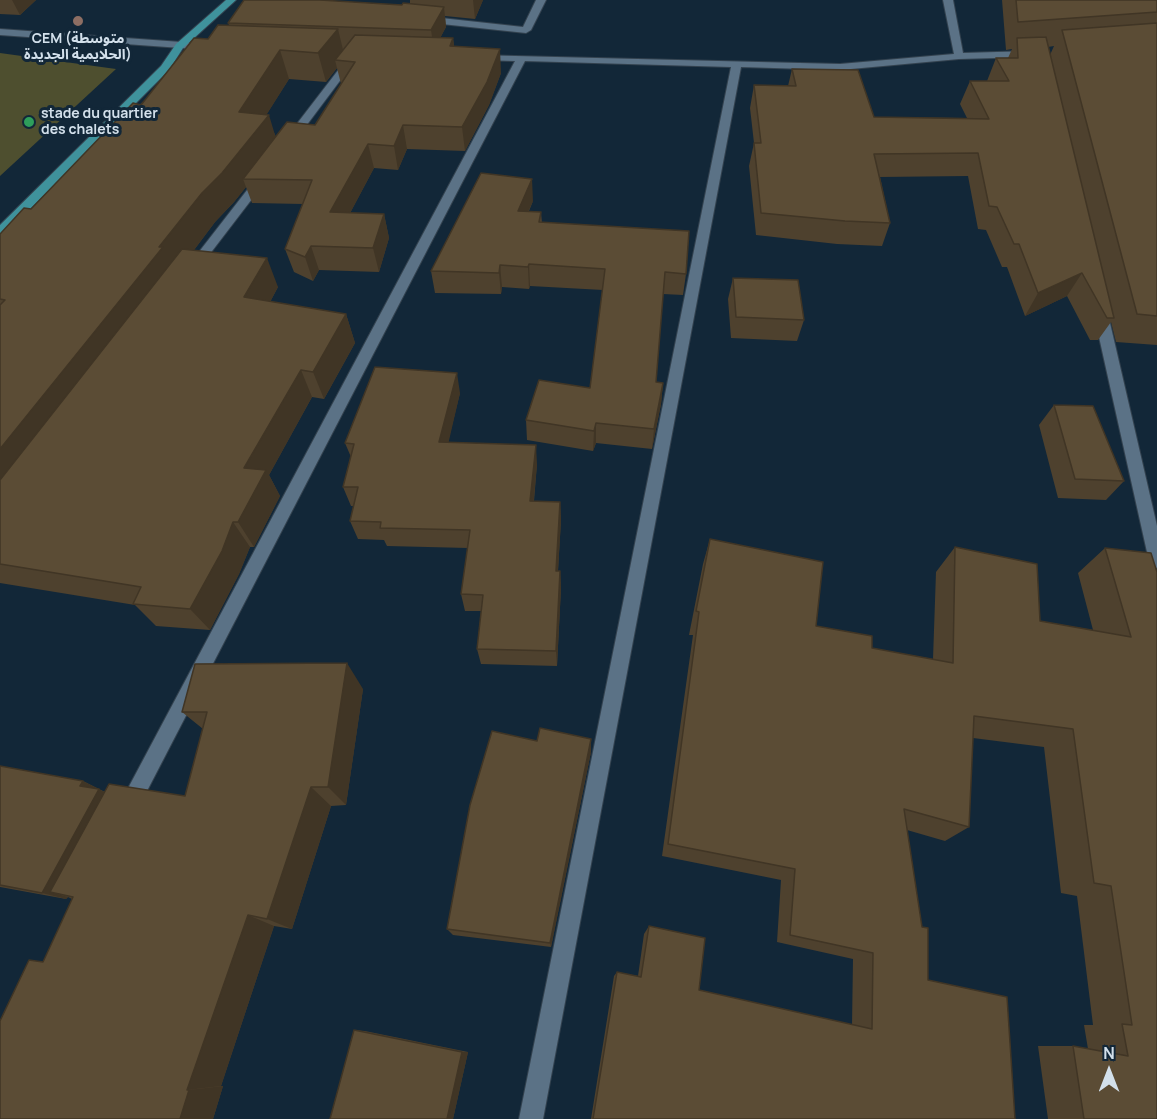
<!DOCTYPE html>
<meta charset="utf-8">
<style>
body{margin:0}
#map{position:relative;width:1157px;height:1119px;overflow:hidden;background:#122738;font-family:Manrope,sans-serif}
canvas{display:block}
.north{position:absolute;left:1079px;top:1041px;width:60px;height:60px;-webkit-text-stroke:4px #122738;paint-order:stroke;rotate:0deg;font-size:16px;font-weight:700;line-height:24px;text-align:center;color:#d3e0eb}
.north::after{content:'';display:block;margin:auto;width:21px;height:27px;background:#d3e0eb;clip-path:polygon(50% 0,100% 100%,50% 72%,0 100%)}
</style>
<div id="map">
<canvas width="1157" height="1119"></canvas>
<div class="north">N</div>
</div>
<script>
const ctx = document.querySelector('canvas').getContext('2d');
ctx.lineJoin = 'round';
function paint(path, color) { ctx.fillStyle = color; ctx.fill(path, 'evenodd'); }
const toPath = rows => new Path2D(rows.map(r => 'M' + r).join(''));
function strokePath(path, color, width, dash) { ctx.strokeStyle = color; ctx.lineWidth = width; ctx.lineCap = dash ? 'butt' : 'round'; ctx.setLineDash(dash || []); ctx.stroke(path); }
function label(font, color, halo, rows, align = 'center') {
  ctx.font = font + ' Manrope,"Noto Sans Arabic",sans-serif'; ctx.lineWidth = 6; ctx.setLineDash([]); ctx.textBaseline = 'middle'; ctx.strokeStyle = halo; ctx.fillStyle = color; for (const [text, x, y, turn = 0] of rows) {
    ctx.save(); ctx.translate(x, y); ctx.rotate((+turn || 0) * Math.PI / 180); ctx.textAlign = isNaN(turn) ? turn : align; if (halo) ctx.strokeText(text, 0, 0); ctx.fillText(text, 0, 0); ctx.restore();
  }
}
const green = toPath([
 [0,53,116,69,0,176]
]);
const minor = toPath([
 [536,0,546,0,531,30,526,33,423,22,418,19,423,16,523,27,536,0],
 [943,0,953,0,963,53,1031,51,1036,54,1031,57,959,59,840,70,741,67,543,1119,519,1119,731,67,525,61,134,816,127,819,120,816,117,809,515,61,478,60,475,59,475,55,840,64,954,54,943,0],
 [0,29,209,44,214,47,209,50,0,35,0,29],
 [349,56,357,58,294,142,286,142,286,138,349,56],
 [262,175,268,178,196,272,188,272,186,269,188,266,258,176,262,175],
 [1100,306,1107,310,1157,526,1157,568,1151,566,1149,561,1093,310,1100,306]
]);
const primary = toPath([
 [226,0,236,0,183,48,169,70,4,235,0,236,0,225,161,66,176,44,226,0]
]);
const wall = toPath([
 [0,0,36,0,20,15,0,14],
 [410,0,483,0,475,19,445,16,446,27,440,38,453,38,454,46,501,73,489,105,465,151,407,149,398,170,374,168,350,213,384,214,389,238,379,272,319,270,313,281,294,272,285,249,303,204,252,203,246,187,234,202,215,222,194,250,278,287,270,302,346,314,355,343,324,399,312,397,269,475,280,496,254,547,250,547,239,574,210,630,156,626,135,605,0,583,0,234,31,209,208,39,229,25,228,23,402,5,410,3],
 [337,68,341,84,315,125,276,137,266,115,289,79,326,82],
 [1002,0,1157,0,1157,345,1116,342,1111,322,1098,340,1090,340,1067,296,1025,316,1007,267,1002,267,986,230,978,229,968,176,880,177,890,223,882,246,837,244,756,235,749,166,754,143,750,108,754,85,788,86,792,69,874,117,967,118,960,104,970,81,987,81,996,58,1008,58,1012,49,1006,50],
 [1054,46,1050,55,1048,47],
 [533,201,529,211,541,212,542,223,686,274,683,295,663,294,656,382,663,383,661,404,652,449,596,443,593,451,527,440,526,420,590,388,603,290,530,286,529,289,502,287,501,294,435,293,431,271],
 [733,278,804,320,797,341,731,338,728,299],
 [460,393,448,442,537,464,534,501,560,502,561,520,558,571,560,571,561,588,557,666,481,664,477,649,481,611,465,611,461,594,468,548,387,546,384,540,358,539,350,521,354,506,351,506,343,487,351,457,345,443],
 [1054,405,1124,481,1106,500,1058,498,1039,425],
 [710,539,816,626,872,648,933,659,936,572,955,547,1040,621,1093,630,1078,573,1105,548,1151,553,1157,1119,1048,1119,1038,1046,1073,1046,1088,1049,1084,1025,1093,1025,1077,896,1061,893,1044,747,973,738,969,827,945,841,907,830,928,980,1015,1119,591,1119,614,976,617,972,638,976,644,934,649,926,699,990,852,1025,853,959,777,942,781,880,662,856,693,635,689,635,703,564],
 [363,689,346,805,331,806,292,929,274,926,221,1086,223,1086,213,1119,43,962,72,899,68,897,66,899,0,887,0,766,83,781,105,792,185,796,203,729,182,712],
 [591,752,551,947,453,935,447,929],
 [354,1030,365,1031,468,1052,453,1119]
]);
const shadedWall = toPath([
 [12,0,36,0,20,15],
 [473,0,483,0,475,19],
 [444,7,446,27,434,50,431,30],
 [338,29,345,58,335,60,337,68,326,82,318,53],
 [453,38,456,61,450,46],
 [500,49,501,73,489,105,465,151,462,127],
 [280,50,289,79,257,130,269,115,278,145,243,179,246,187,234,202,215,222,0,509,0,449,159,247,239,112],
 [403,125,407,149,398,170,394,146],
 [368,144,374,168,338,236,330,212],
 [532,179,533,201,519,232,518,211],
 [384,214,389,238,379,272,373,248],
 [311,246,319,270,313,281,305,257],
 [267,258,278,287,257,326,244,297],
 [529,264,530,286,529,289,528,267],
 [500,265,502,287,501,294,499,273],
 [1082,273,1067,296,1025,316,1038,293],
 [346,314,355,343,324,399,313,372],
 [301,370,312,397,269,475,280,496,254,547,238,522,244,468],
 [457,373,460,393,444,462,439,442],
 [663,383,661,404,652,449,654,429],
 [596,423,596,443,593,451,594,431],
 [536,445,537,464,532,519,530,501],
 [560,502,561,520,557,588,556,571],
 [233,522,250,547,239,574,210,630,190,609],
 [560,571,561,588,557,666,556,651],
 [347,663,363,689,346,805,328,787],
 [591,739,591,752,551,947,550,943],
 [83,781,120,800,50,892,68,897,66,899,42,893],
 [311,787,331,806,292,929,267,919],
 [248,915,274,926,221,1086,187,1090],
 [462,1052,468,1052,453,1119,447,1119],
 [223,1086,213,1119,180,1119,189,1090]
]);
const building = toPath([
 [244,0,320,0,402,5,403,3,444,7,431,30,228,23,244,0],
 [1016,0,1157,0,1157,12,1018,22,1016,0],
 [1157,23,1157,316,1137,314,1062,30,1157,23],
 [218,25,338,29,318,53,280,50,239,112,269,115,222,173,202,193,159,247,163,247,0,449,0,305,5,300,0,299,0,234,24,208,31,209,133,103,141,105,194,38,208,39,218,25],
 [355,35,453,38,450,46,500,49,487,82,462,127,403,125,394,146,368,144,330,212,384,214,373,248,311,246,305,257,285,249,312,180,243,179,287,122,315,125,355,62,335,60,355,35],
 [1046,37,1114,318,1107,318,1082,273,1038,293,1019,244,1014,244,997,207,989,206,978,153,874,154,890,223,845,221,761,213,754,143,761,143,754,85,796,86,792,69,858,70,874,117,989,119,970,81,1009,81,996,58,1018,58,1017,38,1046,37],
 [481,173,532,179,518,211,541,212,539,222,689,231,686,274,665,272,656,382,663,383,654,429,596,423,594,431,526,420,539,380,590,388,605,269,529,264,528,267,500,265,499,273,431,271,481,173],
 [182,249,267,258,244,297,346,314,313,372,301,370,244,468,266,470,238,522,233,522,222,551,190,609,133,604,141,587,0,564,0,480,182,249],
 [733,278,798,280,804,320,736,317,733,278],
 [375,367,457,373,439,442,536,445,530,501,560,502,556,571,560,571,556,651,477,649,483,595,461,594,470,530,380,528,381,522,350,521,358,487,343,487,354,444,345,443,375,367],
 [1054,405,1093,406,1124,481,1075,479,1054,405],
 [710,539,823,562,816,626,872,636,872,648,953,663,955,547,1037,564,1040,621,1131,637,1105,548,1151,553,1157,572,1157,1119,1084,1119,1073,1046,1128,1056,1122,1024,1132,1025,1111,886,1094,883,1073,729,974,716,969,827,904,809,922,927,928,928,928,980,1007,997,1015,1119,593,1119,617,972,641,977,649,926,705,938,699,990,872,1029,873,953,790,935,795,869,668,844,699,612,696,611,710,539],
 [347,663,328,787,311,787,267,919,248,915,187,1090,189,1090,180,1119,0,1119,0,1021,29,960,43,962,73,897,50,892,109,784,185,796,207,712,182,712,195,664,347,663],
 [540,728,591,739,550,943,447,929,470,805,492,731,537,741,540,728],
 [0,766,83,781,80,786,99,789,42,893,0,885,0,766],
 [354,1030,462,1052,447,1119,330,1119,354,1030]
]);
const markers = [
 [78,21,6,"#8d6e63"],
 [29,122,6,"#2e9e5b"]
];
const farPoinames = [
 ["CEM (متوسطة",78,39],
 ["الحلايمية الجديدة)",78,55],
 ["stade du quartier",41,114,"left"],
 ["des chalets",41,130,"left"]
];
paint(green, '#4e4f2f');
strokePath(minor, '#33424f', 2);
strokePath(primary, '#33424f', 2);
paint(minor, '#5b7286');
paint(primary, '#3f929c');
paint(wall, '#4e412e');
paint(shadedWall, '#403525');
paint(building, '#5b4c35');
strokePath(building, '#403525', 1.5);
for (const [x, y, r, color] of markers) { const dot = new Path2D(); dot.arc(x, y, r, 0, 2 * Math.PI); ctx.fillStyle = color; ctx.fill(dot); strokePath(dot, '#122738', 2); }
label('bold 14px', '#d3e0eb', '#122738', farPoinames);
</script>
